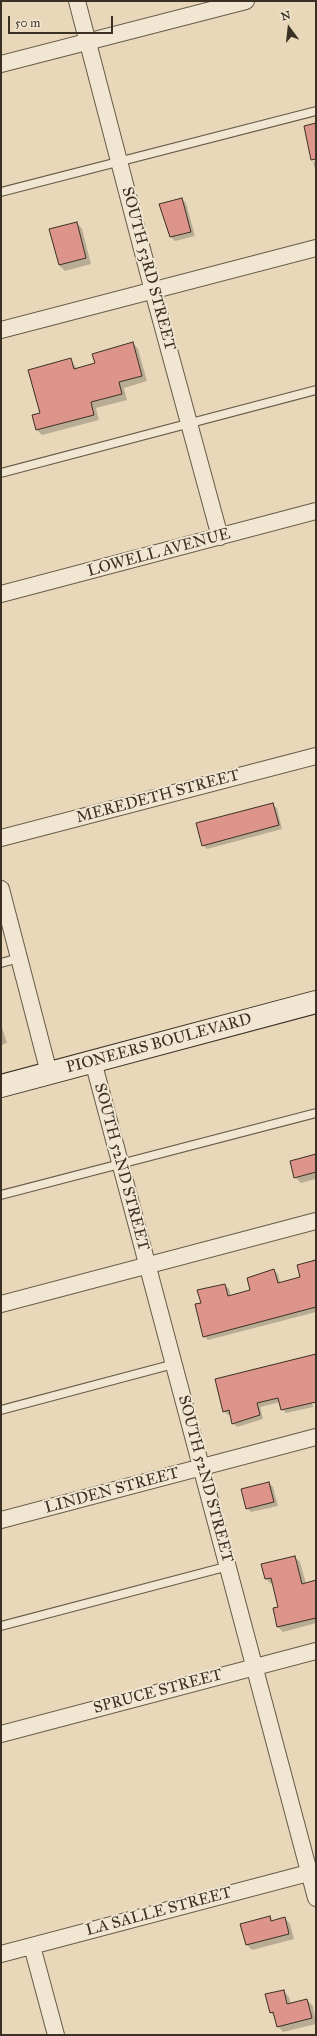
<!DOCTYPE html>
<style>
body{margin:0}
#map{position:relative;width:317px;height:2036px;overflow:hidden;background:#e8d8b9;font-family:"IM FELL Great Primer",serif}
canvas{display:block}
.frame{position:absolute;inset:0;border:2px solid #3b3024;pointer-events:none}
.north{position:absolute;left:269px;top:8px;width:40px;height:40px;-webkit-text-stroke:3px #f0e6d2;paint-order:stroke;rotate:345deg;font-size:11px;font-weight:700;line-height:16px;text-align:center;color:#3b3024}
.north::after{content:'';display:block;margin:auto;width:14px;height:18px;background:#3b3024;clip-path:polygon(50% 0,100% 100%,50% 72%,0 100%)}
.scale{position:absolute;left:8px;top:16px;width:105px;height:18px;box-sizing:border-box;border:2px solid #3b3024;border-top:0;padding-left:5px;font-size:12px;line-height:14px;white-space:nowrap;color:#3b3024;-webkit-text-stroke:3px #f0e6d2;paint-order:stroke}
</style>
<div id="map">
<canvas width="317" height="2036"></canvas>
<div class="frame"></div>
<div class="north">N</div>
<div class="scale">50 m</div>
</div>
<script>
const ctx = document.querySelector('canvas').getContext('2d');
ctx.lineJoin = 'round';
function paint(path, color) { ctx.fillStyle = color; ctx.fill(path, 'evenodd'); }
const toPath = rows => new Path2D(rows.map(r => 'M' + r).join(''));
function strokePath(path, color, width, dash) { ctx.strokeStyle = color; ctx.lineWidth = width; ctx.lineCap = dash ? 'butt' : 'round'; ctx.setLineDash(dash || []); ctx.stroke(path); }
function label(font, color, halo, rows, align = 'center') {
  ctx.font = font + ' "IM FELL Great Primer",serif'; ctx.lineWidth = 4; ctx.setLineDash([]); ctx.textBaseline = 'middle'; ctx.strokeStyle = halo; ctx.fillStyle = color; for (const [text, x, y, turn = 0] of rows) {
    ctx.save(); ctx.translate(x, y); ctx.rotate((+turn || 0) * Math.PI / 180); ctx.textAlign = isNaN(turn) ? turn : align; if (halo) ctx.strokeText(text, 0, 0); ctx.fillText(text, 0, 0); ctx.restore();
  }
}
const shadow = toPath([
 [316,161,316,173,313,162],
 [182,199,186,203,195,236,175,241,171,237],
 [77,223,82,229,91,264,65,271,59,265],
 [133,343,138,349,147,381,124,388,127,400,96,408,99,420,42,435,37,430,41,414,71,360,77,369,96,364],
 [273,805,277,808,282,829,207,849,203,845],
 [1,1024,7,1043,1,1045],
 [316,1155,316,1179,301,1183,295,1177],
 [316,1259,316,1312,208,1340,204,1336,202,1304,225,1285,229,1289,231,1296,251,1291,274,1271,278,1274,280,1283,301,1278,312,1262,312,1260],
 [316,1354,316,1392,309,1394,313,1407,286,1413,282,1409,280,1402,260,1407,263,1419,237,1427,233,1423,231,1414,228,1415,224,1411,216,1380],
 [269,1483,273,1487,278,1506,251,1512,247,1508],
 [295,1557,300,1562,306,1584,316,1581,316,1623,283,1632,278,1627,280,1608,273,1583,271,1584,266,1579],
 [270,1918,273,1921,285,1918,290,1924,294,1939,252,1950,246,1944],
 [284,1991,289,1997,291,2004,307,2000,313,2006,316,2024,283,2032,278,2026,276,2017,271,2013]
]);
const building = toPath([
 [316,123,316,159,311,160,304,126,316,123],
 [182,198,191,232,170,237,159,204,182,198],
 [77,222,86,258,59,265,49,229,77,222],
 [133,342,142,376,119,382,122,394,91,402,94,415,36,430,32,415,40,413,28,370,71,358,74,369,95,363,92,354,133,342],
 [273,803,279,825,202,846,196,823,273,803],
 [316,1154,316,1172,294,1178,290,1161,316,1154],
 [316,1260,316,1307,203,1337,195,1304,201,1303,197,1290,225,1284,228,1296,250,1290,247,1278,274,1269,278,1283,300,1277,297,1265,316,1260],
 [316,1354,316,1402,281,1410,278,1398,257,1403,260,1415,232,1424,229,1410,223,1412,215,1379,316,1354],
 [269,1482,274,1502,246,1509,241,1489,269,1482],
 [295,1556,302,1584,316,1580,316,1618,277,1627,273,1608,278,1607,271,1578,265,1579,261,1564,295,1556],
 [270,1916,271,1921,285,1917,289,1934,246,1945,240,1924,270,1916],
 [284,1990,287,2004,307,1999,312,2018,277,2027,273,2012,270,2013,265,1994,284,1990]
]);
const lane = toPath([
 [1,192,316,111],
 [1,473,316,390],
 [1,963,19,958],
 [1,1195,316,1113],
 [1,1410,174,1364],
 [1,1626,229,1566]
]);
const street = toPath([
 [77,1,153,291,220,537],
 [1,64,246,1],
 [1,330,316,248],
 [1,594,316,511],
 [1,838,316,756],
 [1,889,49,1073],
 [93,1061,316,1898],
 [1,1304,316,1221],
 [1,1520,316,1437],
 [1,1734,316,1651],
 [32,1946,56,2035],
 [1,1954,316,1871]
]);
const secondary = toPath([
 [1,1086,316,1002]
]);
const streetNames = [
 ["SOUTH 53RD STREET",148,269,75],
 ["LOWELL AVENUE",159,553,-15],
 ["MEREDETH STREET",158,797,-15],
 ["PIONEERS BOULEVARD",159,1044,-15],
 ["SOUTH 52ND STREET",121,1167,75],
 ["SOUTH 52ND STREET",205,1479,75],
 ["LINDEN STREET",112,1491,-15],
 ["SPRUCE STREET",158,1692,-15],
 ["LA SALLE STREET",159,1912,-15]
];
paint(shadow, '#0003');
paint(building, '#dc948b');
strokePath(building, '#3b3024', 1);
strokePath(lane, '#665a49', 10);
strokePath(street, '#665a49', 18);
strokePath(secondary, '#3b3024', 24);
strokePath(lane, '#f0e6d2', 8);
strokePath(street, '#f0e6d2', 16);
strokePath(secondary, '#f0e6d2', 22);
label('16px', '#3b3024', '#f0e6d2', streetNames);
</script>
